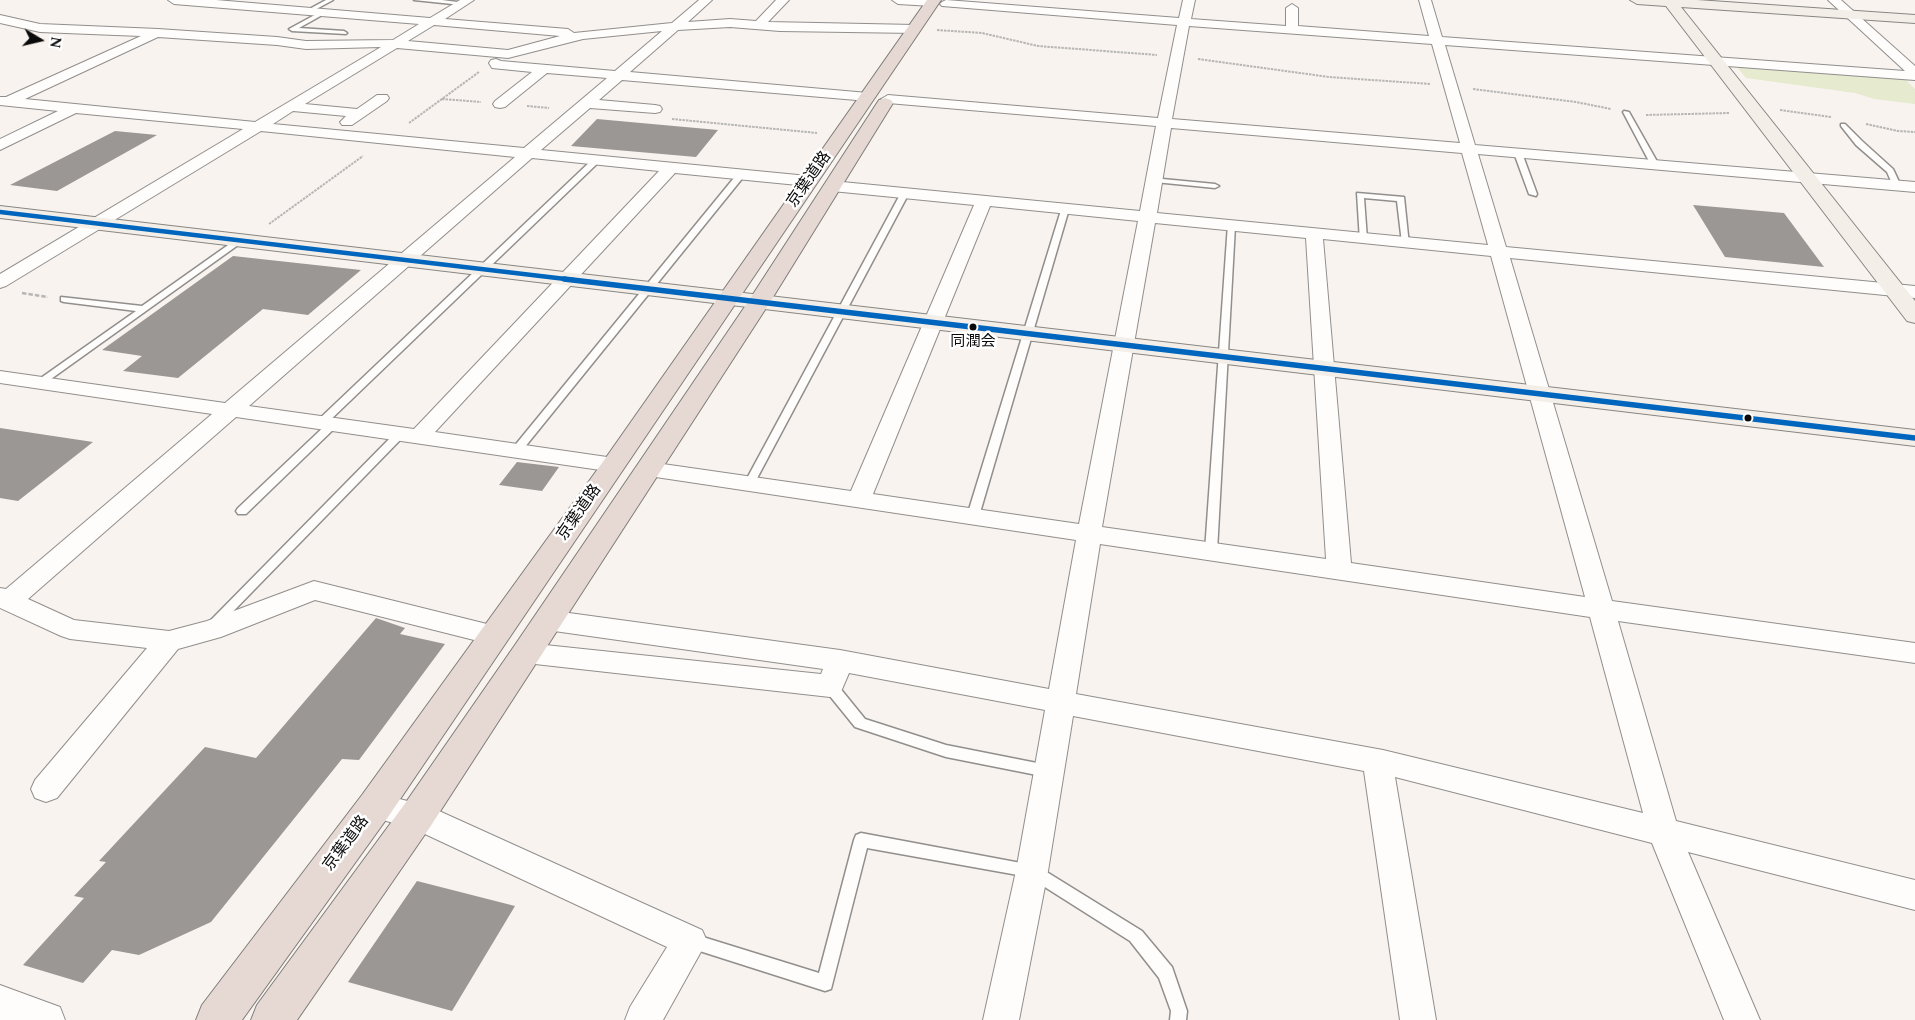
<!DOCTYPE html>
<meta charset="utf-8">
<style>
body{margin:0}
#map{position:relative;width:1915px;height:1020px;overflow:hidden;background:#f8f3ee;font-family:Spectral,serif}
canvas{display:block}
.north{position:absolute;left:15px;top:15px;width:50px;height:50px;-webkit-text-stroke:4px #fff;paint-order:stroke;rotate:99deg;font-size:14px;font-weight:700;line-height:20px;text-align:center;color:#0a0a0a}
.north::after{content:'';display:block;margin:auto;width:18px;height:22px;background:#0a0a0a;clip-path:polygon(50% 0,100% 100%,50% 72%,0 100%)}
</style>
<div id="map">
<canvas width="1915" height="1020"></canvas>
<div class="north">N</div>
</div>
<script>
const ctx = document.querySelector('canvas').getContext('2d');
ctx.lineJoin = 'round';
function paint(path, color) { ctx.fillStyle = color; ctx.fill(path, 'evenodd'); }
const toPath = rows => new Path2D(rows.map(r => 'M' + r).join(''));
function strokePath(path, color, width, dash) { ctx.strokeStyle = color; ctx.lineWidth = width; ctx.lineCap = dash ? 'butt' : 'round'; ctx.setLineDash(dash || []); ctx.stroke(path); }
function label(font, color, halo, rows, align = 'center') {
  ctx.font = font + ' Spectral,"Noto Sans JP",serif'; ctx.lineWidth = 5; ctx.setLineDash([]); ctx.textBaseline = 'middle'; ctx.strokeStyle = halo; ctx.fillStyle = color; for (const [text, x, y, turn = 0] of rows) {
    ctx.save(); ctx.translate(x, y); ctx.rotate((+turn || 0) * Math.PI / 180); ctx.textAlign = isNaN(turn) ? turn : align; if (halo) ctx.strokeText(text, 0, 0); ctx.fillText(text, 0, 0); ctx.restore();
  }
}
const green = toPath([
 [1737,67,1905,79,1915,89,1915,104,1874,99,1855,93,1746,78]
]);
const building = toPath([
 [597,119,718,130,696,157,571,146],
 [115,131,157,135,57,191,10,185],
 [1693,205,1784,213,1824,267,1725,257],
 [233,256,361,270,308,315,263,309,178,378,123,371,142,356,102,350],
 [0,428,93,442,18,501,0,498],
 [517,462,559,467,542,491,499,485],
 [376,618,405,628,400,634,445,644,359,760,342,759,211,922,139,955,112,950,83,983,23,965,84,898,74,896,106,862,99,861,205,747,256,758],
 [417,881,515,906,452,1011,348,982]
]);
const pathFar1 = toPath([
 [937,30,982,33,1038,46,1157,55],
 [1198,59,1329,77,1430,84],
 [1473,89,1576,102,1611,109],
 [442,99,481,102],
 [527,106,549,108],
 [1780,110,1831,117],
 [1646,115,1730,113],
 [672,119,817,133],
 [409,123,479,72],
 [1866,124,1898,131,1915,132],
 [269,224,363,156]
]);
const path = toPath([
 [22,293,48,297]
]);
const lane = toPath([
 [326,0,333,0,309,13,304,12,326,0],
 [414,0,442,0,465,3,462,5,414,0],
 [322,11,324,14,299,28,344,31,347,33,346,34,292,31,289,29,322,11],
 [1624,111,1629,112,1659,165,1658,167,1651,165,1623,112,1624,111],
 [1841,124,1845,124,1862,141,1893,169,1901,186,1900,188,1894,188,1887,172,1856,145,1841,126,1841,124],
 [1515,151,1522,153,1537,194,1536,196,1529,194,1514,153,1515,151],
 [594,158,601,160,325,425,317,425,316,423,317,421,594,158],
 [738,173,745,175,520,453,512,453,511,451,512,449,738,173],
 [1152,178,1215,184,1219,186,1215,188,1155,182,1152,182,1152,178],
 [902,191,909,193,754,484,753,487,745,487,744,484,902,191],
 [1357,193,1404,197,1409,245,1403,245,1402,243,1397,201,1364,198,1367,239,1360,241,1357,193],
 [1062,207,1069,209,979,516,973,520,969,519,967,516,1062,207],
 [1228,224,1235,226,1217,551,1211,555,1205,551,1228,224],
 [238,238,245,240,44,384,38,384,36,382,38,380,136,311,64,302,61,301,61,297,142,306,238,238],
 [333,421,338,424,337,426,246,514,238,514,236,511,238,508,329,422,333,421],
 [400,431,405,434,404,436,216,629,208,629,206,626,208,623,396,432,400,431],
 [830,681,835,682,865,719,946,745,1047,765,1052,767,1054,771,1052,775,1047,777,946,757,855,727,825,690,823,686,825,682,830,681],
 [861,833,1037,866,1142,931,1172,967,1187,1011,1186,1020,1170,1020,1171,1011,1159,978,1130,941,1029,877,867,848,831,989,825,991,684,946,682,941,684,936,690,933,819,973,854,840,856,835,861,833]
]);
const street = toPath([
 [168,0,216,0,430,18,460,0,474,0,445,19,568,29,574,33,672,23,699,0,712,0,688,22,730,19,756,21,776,0,789,0,768,22,915,25,921,29,915,33,780,31,730,27,678,30,630,72,868,93,875,97,868,101,622,80,599,100,655,105,660,106,662,109,660,112,655,113,590,108,541,150,808,176,814,178,816,181,814,184,808,186,675,173,435,432,614,458,622,460,625,465,622,470,614,472,236,417,28,599,74,620,169,631,207,621,314,581,503,628,507,635,503,642,494,645,315,600,221,637,178,649,57,798,46,802,35,798,31,789,35,780,147,648,70,639,61,636,0,608,0,588,6,589,212,414,0,383,0,371,225,403,515,157,261,131,6,286,0,288,0,274,243,129,76,113,0,150,0,139,58,111,0,105,0,97,6,97,141,36,40,32,0,23,0,15,40,24,158,29,277,37,306,41,393,40,419,24,174,4,168,0],
 [434,25,560,36,508,50,408,41,434,25],
 [662,31,615,71,501,61,496,59,491,60,489,63,492,68,532,72,495,101,493,104,495,107,500,108,505,107,547,73,607,78,524,148,273,124,293,111,346,116,340,122,342,125,352,125,387,101,389,98,387,95,377,95,357,109,305,104,397,48,508,58,583,39,662,31],
 [158,37,277,45,306,49,381,47,255,122,25,99,158,37],
 [532,158,659,171,414,429,249,406,532,158],
 [892,0,936,0,938,2,932,6,898,4,892,0],
 [946,0,1179,18,1183,0,1195,0,1191,19,1286,26,1286,8,1292,4,1298,8,1298,26,1429,36,1419,0,1431,0,1442,37,1905,71,1828,0,1841,0,1915,66,1915,80,1445,45,1475,145,1915,182,1915,192,1478,154,1506,247,1915,286,1915,298,1510,258,1612,601,1915,643,1915,663,1618,621,1676,821,1915,880,1915,910,1688,852,1760,1020,1724,1020,1652,843,1395,777,1436,1020,1400,1020,1364,771,1073,716,1048,871,1019,1020,983,1020,1016,871,1045,710,849,673,840,694,830,697,526,663,516,660,512,653,516,646,526,643,821,674,823,669,547,630,538,627,534,620,538,613,547,610,840,650,1049,689,1076,540,649,476,641,474,638,469,641,464,649,462,851,491,974,205,832,191,826,189,824,186,826,183,832,181,1140,211,1156,126,888,103,881,99,888,95,1158,118,1177,25,942,6,940,4,942,2,946,0],
 [1189,26,1432,44,1460,143,1172,119,1189,26],
 [1171,128,1462,153,1488,245,1157,213,1171,128],
 [990,206,1138,221,1079,524,873,494,990,206],
 [1155,223,1306,238,1326,559,1102,527,1155,223],
 [1323,239,1491,256,1585,597,1351,563,1323,239],
 [1100,544,1590,617,1643,813,1383,750,1076,694,1100,544],
 [375,793,428,806,702,930,707,941,663,1020,625,1020,630,1007,667,947,412,828,364,815,360,806,364,797,375,793],
 [0,985,60,1007,65,1020,0,1020,0,985]
]);
const secondary = toPath([
 [1630,0,1697,0,1915,15,1915,23,1681,7,1915,301,1915,323,1907,321,1666,6,1637,4,1630,0],
 [0,206,1915,430,1915,446,0,218,0,206]
]);
const highway = toPath([
 [927,0,941,0,388,817,242,1020,196,1020,202,1005,362,795,605,459,927,0],
 [885,98,891,100,893,103,770,302,430,827,297,1020,251,1020,257,1005,404,805,515,645,748,302,877,103,879,100,885,98]
]);
const bus1Far1 = toPath([
 [0,212,574,280]
]);
const bus1 = toPath([
 [564,279,1915,438]
]);
const markers = [
 [973,327,4.5,"#0a0a0a"],
 [1748,418,4.5,"#0a0a0a"]
];
const busNames = [
 ["同潤会",973,343]
];
const streetNames = [
 ["京葉道路",810,180,-55],
 ["京葉道路",580,513,-55],
 ["京葉道路",347,844,-53]
];
paint(green, '#e6eacf');
paint(building, '#9a9794');
strokePath(lane, '#918f8d', 3);
strokePath(street, '#918f8d', 2);
strokePath(secondary, '#888683', 2);
strokePath(highway, '#7e7c7a', 2);
strokePath(pathFar1, '#b7b6b5', 2, [2.5, 1]);
strokePath(path, '#b7b6b5', 2.5, [4.5, 2]);
paint(lane, '#fefdfc');
paint(street, '#fefdfc');
paint(secondary, '#f3efe8');
paint(highway, '#e6d9d4');
strokePath(bus1Far1, '#0065bd', 4.5);
strokePath(bus1, '#0065bd', 5.5);
for (const [x, y, r, color] of markers) { const dot = new Path2D(); dot.arc(x, y, r, 0, 2 * Math.PI); ctx.fillStyle = color; ctx.fill(dot); strokePath(dot, '#fff', 2); }
label('15px', '#0a0a0a', '#fff', busNames);
label('16px', '#0a0a0a', '#fff', streetNames);
</script>
